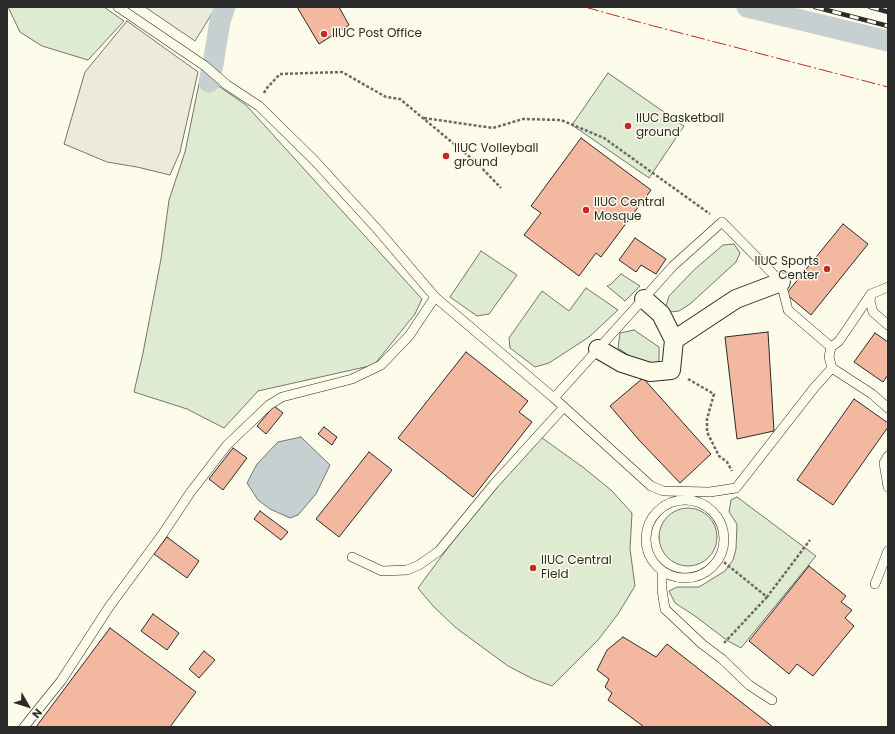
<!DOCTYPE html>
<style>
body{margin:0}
#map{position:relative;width:895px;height:734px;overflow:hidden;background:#fdfbea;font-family:Poppins,sans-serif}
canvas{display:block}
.frame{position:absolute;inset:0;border:8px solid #2b2b2b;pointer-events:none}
.north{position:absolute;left:8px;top:686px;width:40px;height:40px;-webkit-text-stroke:3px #fdfbea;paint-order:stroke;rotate:129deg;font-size:11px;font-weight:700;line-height:16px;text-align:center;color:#2b2b2b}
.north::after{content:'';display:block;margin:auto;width:14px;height:18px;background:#2b2b2b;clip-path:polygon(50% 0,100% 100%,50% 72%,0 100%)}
</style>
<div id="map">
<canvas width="895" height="734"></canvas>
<div class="frame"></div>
<div class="north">N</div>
</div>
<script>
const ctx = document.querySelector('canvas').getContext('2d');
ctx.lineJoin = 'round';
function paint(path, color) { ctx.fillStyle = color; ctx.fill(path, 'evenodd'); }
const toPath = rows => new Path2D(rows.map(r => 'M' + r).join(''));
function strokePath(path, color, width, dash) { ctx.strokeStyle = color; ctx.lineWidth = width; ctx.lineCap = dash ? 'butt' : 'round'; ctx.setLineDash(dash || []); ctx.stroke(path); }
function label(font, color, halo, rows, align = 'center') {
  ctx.font = font + ' Poppins,sans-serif'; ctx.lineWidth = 3; ctx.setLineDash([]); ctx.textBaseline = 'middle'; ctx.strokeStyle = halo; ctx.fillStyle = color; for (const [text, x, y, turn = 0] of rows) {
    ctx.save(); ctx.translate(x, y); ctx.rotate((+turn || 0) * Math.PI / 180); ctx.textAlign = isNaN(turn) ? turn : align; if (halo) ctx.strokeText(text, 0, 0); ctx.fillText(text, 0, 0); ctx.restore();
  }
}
const green = toPath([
 [8,7,104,7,124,21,88,60,42,46,20,32,8,7],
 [608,73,684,126,649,178,572,125,608,73],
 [201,74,246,105,422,299,415,314,374,365,258,391,224,428,187,409,134,392,143,353,161,259,169,200,185,152,201,74],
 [734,244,740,253,736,262,690,304,679,311,670,312,666,306,669,296,695,269,723,245,734,244],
 [481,251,517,275,489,314,477,316,450,297,481,251],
 [621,274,640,286,625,301,607,286,611,284,621,274],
 [586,288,618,310,589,337,549,363,535,367,510,348,509,338,542,291,569,311,586,288],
 [634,330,659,347,659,362,644,366,618,348,620,333,634,330],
 [538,435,584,468,611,490,632,513,630,549,635,586,618,614,598,640,552,686,533,679,508,666,482,647,455,627,433,606,418,588,455,538,538,435],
 [737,497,816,556,741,648,728,641,695,616,675,603,669,591,677,587,699,587,725,571,733,560,736,549,737,524,729,512,731,500,737,497],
 '659 537a29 29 0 1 1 58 0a29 29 0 1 1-58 0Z'
]);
const parking = toPath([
 [145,7,216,7,195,41,145,7],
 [127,21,198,72,180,152,170,175,137,167,107,162,64,144,85,72,127,21]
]);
const water = toPath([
 [301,437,330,465,316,494,298,515,290,518,270,509,258,500,247,483,257,464,278,442,301,437]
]);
const canal = toPath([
 [747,7,888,41],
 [209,82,213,64,220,21,225,7]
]);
const building = toPath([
 [297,7,339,7,349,25,319,44,297,7],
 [581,138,651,190,601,257,596,253,579,276,524,235,541,213,531,206,581,138],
 [843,224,868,244,811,315,786,294,843,224],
 [635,238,666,259,656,274,641,265,636,272,619,260,635,238],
 [768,332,774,431,737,439,725,337,768,332],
 [875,333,888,342,888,375,883,382,854,362,875,333],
 [466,352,528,401,519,412,532,422,473,497,398,438,466,352],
 [643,378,711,454,680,483,639,440,610,406,643,378],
 [854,399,888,423,888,427,833,505,797,480,854,399],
 [274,406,283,413,266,434,257,426,274,406],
 [324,427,337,437,332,445,318,434,324,427],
 [233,448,247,458,223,490,209,479,233,448],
 [369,452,392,470,339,537,316,519,369,452],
 [260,511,288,532,281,540,254,519,260,511],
 [167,537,199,561,187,578,154,554,167,537],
 [809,566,846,596,841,602,852,610,845,618,854,626,813,676,797,664,789,674,749,641,809,566],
 [153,614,179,633,167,650,141,631,153,614],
 [110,628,196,692,170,727,36,727,110,628],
 [623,637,656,657,667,644,773,727,644,727,608,700,612,693,605,687,609,679,597,670,607,650,623,637],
 [204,651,215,660,199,678,189,669,204,651]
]);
const path = toPath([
 [264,93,266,89,280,74,342,72,386,97,400,99,477,163,501,188],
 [424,118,493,128,523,119,561,120,604,138,710,214],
 [688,379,714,394,707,419,707,432,719,456,727,462,732,471],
 [720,559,767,597,810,540],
 [724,643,767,597]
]);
const lane = toPath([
 [118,7,205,66,227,85,259,106,314,160,378,230,435,297,554,398,673,266,722,222,781,282,788,310,831,347,839,341,871,294,888,287],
 [871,294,870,301,873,312,888,325],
 [831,347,829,357,832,368,872,394,888,408],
 [554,398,651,486,663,491,710,492,736,488,814,388,832,368],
 [888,456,884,463,888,487],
 '646 539a39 39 0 1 1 78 0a39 39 0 1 1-78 0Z',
 [352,557,382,571,407,570,419,565,439,551,494,484,564,407],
 [662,571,662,590,665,609,702,644,722,659,749,685,772,700],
 [875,584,888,551],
 [24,727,61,681,109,607,162,535,190,493,227,445,269,405,282,397,352,379,381,365,409,336,435,297]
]);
const street = toPath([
 [674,340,736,299,781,282],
 [598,349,622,363,650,372,671,370,674,340,661,314,644,299]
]);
const rail = toPath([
 [815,7,888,26],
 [870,7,888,12]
]);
const power = toPath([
 [585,7,646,24,888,87]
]);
const markers = [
 [324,34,4,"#c62828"],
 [628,126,4,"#c62828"],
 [446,156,4,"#c62828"],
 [586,210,4,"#c62828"],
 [827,269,4,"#c62828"],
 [533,568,4,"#c62828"]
];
const poiNames = [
 ["IIUC Post Office",332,34],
 ["IIUC Basketball",636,119],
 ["ground",636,133],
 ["IIUC Volleyball",454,149],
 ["ground",454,163],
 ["IIUC Central",594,203],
 ["Mosque",594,217],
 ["IIUC Sports",819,262,"right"],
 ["Center",819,276,"right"],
 ["IIUC Central",541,561],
 ["Field",541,575]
];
paint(green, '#deebd1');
strokePath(green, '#74746e', 1);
paint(parking, '#eceadb');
strokePath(parking, '#74746e', 1);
paint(water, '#c7d0d0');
strokePath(water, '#74746e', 1);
strokePath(canal, '#c7d0d0', 21);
paint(building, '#f2b8a0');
strokePath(building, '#2b2b2b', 1);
strokePath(lane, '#2b2b2b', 10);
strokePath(street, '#2b2b2b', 20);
strokePath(path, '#6a6964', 2.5, [3, 2]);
strokePath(lane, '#fdfbea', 9);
strokePath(street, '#fdfbea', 18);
strokePath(rail, '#2b2b2b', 4.5);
strokePath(rail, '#fdfbea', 3, [9]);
strokePath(power, '#c62828', 1, [14, 3, 2, 3]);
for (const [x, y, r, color] of markers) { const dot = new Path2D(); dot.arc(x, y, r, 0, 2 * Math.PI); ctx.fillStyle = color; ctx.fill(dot); strokePath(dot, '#fdfbea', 1.5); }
label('12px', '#2b2b2b', '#fdfbea', poiNames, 'left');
</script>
